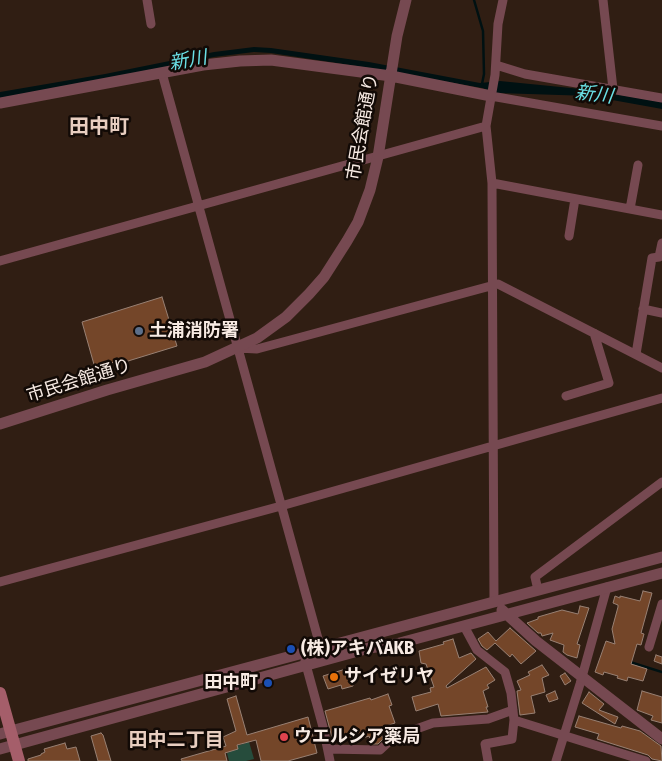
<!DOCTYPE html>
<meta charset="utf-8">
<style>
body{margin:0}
canvas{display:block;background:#301e13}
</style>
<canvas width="662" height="761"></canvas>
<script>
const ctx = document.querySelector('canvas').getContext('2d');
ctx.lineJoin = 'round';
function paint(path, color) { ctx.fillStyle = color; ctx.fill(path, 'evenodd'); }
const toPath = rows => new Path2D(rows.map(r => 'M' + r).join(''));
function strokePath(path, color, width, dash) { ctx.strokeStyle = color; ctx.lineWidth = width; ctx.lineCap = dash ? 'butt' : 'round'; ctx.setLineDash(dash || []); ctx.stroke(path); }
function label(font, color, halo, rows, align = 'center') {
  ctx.font = font + ' "Fira Sans Condensed","Noto Sans JP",sans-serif'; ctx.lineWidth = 5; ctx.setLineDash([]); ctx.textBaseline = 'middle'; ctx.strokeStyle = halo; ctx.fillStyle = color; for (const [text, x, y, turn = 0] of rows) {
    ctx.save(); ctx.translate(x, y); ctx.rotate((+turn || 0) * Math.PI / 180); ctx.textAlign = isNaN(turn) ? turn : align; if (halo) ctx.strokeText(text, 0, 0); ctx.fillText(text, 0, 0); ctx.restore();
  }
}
const green = toPath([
 [245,728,254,759,246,761,229,761,227,753,230,752,230,748,246,743,242,729]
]);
const water = toPath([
 [254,47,271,48,369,62,480,83,500,81,591,90,662,102,662,109,590,96,497,93,482,88,363,67,271,53,254,52,214,57,106,80,0,98,0,92,105,74,214,52]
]);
const stream = toPath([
 [474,0,483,31,484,74,482,84],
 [630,662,662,672]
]);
const building = toPath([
 [162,297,177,346,115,365,114,362,95,368,82,322,162,297],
 [643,591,652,593,641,633,644,634,641,645,637,644,631,664,647,669,643,681,628,677,627,681,617,678,618,676,604,672,603,675,595,672,606,641,615,644,612,629,618,607,618,605,613,603,615,596,620,598,620,596,640,601,643,591],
 [580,606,589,608,577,644,580,645,577,658,567,655,563,652,564,645,550,640,553,633,542,636,541,633,538,633,527,623,538,619,538,617,562,610,578,614,580,606],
 [510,628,536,651,521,664,512,654,510,657,495,643,487,650,482,646,478,639,488,632,496,641,510,628],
 [453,639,459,658,471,653,476,659,446,686,447,688,486,667,495,680,487,685,489,688,483,691,488,707,486,707,488,712,441,716,438,704,416,711,412,697,431,692,430,688,434,687,426,664,421,663,419,651,444,644,443,642,453,639],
 [656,655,662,657,662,664,654,661,656,655],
 [542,665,549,675,542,678,545,692,531,696,535,713,520,715,517,691,521,690,517,681,530,675,528,672,542,665],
 [349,668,353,686,342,689,341,685,328,689,323,676,349,668],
 [565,673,571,681,565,685,560,676,565,673],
 [555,691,558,699,549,702,546,695,555,691],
 [642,691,662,697,662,723,651,720,653,716,637,710,642,691],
 [589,692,604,704,599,710,618,717,615,724,582,703,589,692],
 [388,694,392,705,389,706,395,723,380,728,383,739,378,744,372,744,369,736,350,742,349,738,333,741,325,711,370,698,371,700,388,694],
 [236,696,247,735,308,717,317,753,288,761,261,761,256,740,237,745,238,749,225,753,227,761,182,761,181,759,226,746,223,737,236,731,227,699,236,696],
 [579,716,621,728,622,726,640,731,661,746,662,761,652,759,648,755,597,739,599,734,575,727,579,716],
 [101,733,103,735,111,761,98,761,91,736,101,733],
 [65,743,67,749,76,747,80,761,28,761,28,759,41,755,41,754,45,752,44,749,65,743]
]);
const minor = toPath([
 [147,0,151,24],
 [603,0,613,89],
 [496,65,525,74,662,98],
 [162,73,322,653],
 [491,96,662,126],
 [492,183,662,215],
 [630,209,638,165],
 [569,236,575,199],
 [0,261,486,126],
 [643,309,662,313],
 [238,348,257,349,498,284,662,368],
 [636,354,652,258,659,257,662,243],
 [566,396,609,383,594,333],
 [0,582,281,506,662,398],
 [538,590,535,577,662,482],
 [494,602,492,183,486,126,495,75,498,24,503,0],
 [464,626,477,650,505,672,511,693,514,720,646,761],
 [649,647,662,604],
 [305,661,323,727,330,761],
 [328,749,380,750,394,737,433,723,488,719,513,710],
 [488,761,485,744,512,739,514,720],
 [556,761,580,684,607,587]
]);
const tertiary = toPath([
 [0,103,203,65,240,61,271,60,391,76,491,96],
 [0,424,107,390,205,362,257,338,286,317,309,294,324,277,347,241,358,222,370,190,378,157,397,36,406,0],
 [502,610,536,641,662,739],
 [0,734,662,557],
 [0,749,369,648,396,644,662,573]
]);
const secondary = toPath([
 [0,693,19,761]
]);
const markers = [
 [139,331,5,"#5c6f8a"],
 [291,649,5,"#1a4fb4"],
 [334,677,5,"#e8710a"],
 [268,683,5,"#1a4fb4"],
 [284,737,5,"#e0444e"]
];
const streetNames = [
 ["市民会館通り",363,127,-80],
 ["市民会館通り",79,381,-17]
];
const poiNames = [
 ["土浦消防署",149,331],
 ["(株)アキバAKB",301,649],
 ["サイゼリヤ",344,677],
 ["田中町",258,683,"right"],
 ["ウエルシア薬局",294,737]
];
const waterNames = [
 ["新川",188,61,-10],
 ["新川",594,95,7]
];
const neighbourhoodNames = [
 ["田中二丁目",176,741]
];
const quarterNames = [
 ["田中町",99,127]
];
paint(green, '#264c3c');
paint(water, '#001112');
strokePath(stream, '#001112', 2.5);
paint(building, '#744629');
strokePath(building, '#988073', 1);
strokePath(minor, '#764951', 9);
strokePath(tertiary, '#764951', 11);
strokePath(secondary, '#a55e6a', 12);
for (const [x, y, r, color] of markers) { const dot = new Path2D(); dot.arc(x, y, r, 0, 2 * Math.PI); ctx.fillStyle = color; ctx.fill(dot); strokePath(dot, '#120a06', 2); }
label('18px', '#f7eae3', '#120a06', streetNames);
label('bold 18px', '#f7eae3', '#120a06', poiNames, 'left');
label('italic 19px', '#6ae0e6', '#120a06', waterNames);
label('bold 19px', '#e8cec0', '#120a06', neighbourhoodNames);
label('bold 20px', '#e8cec0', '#120a06', quarterNames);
</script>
